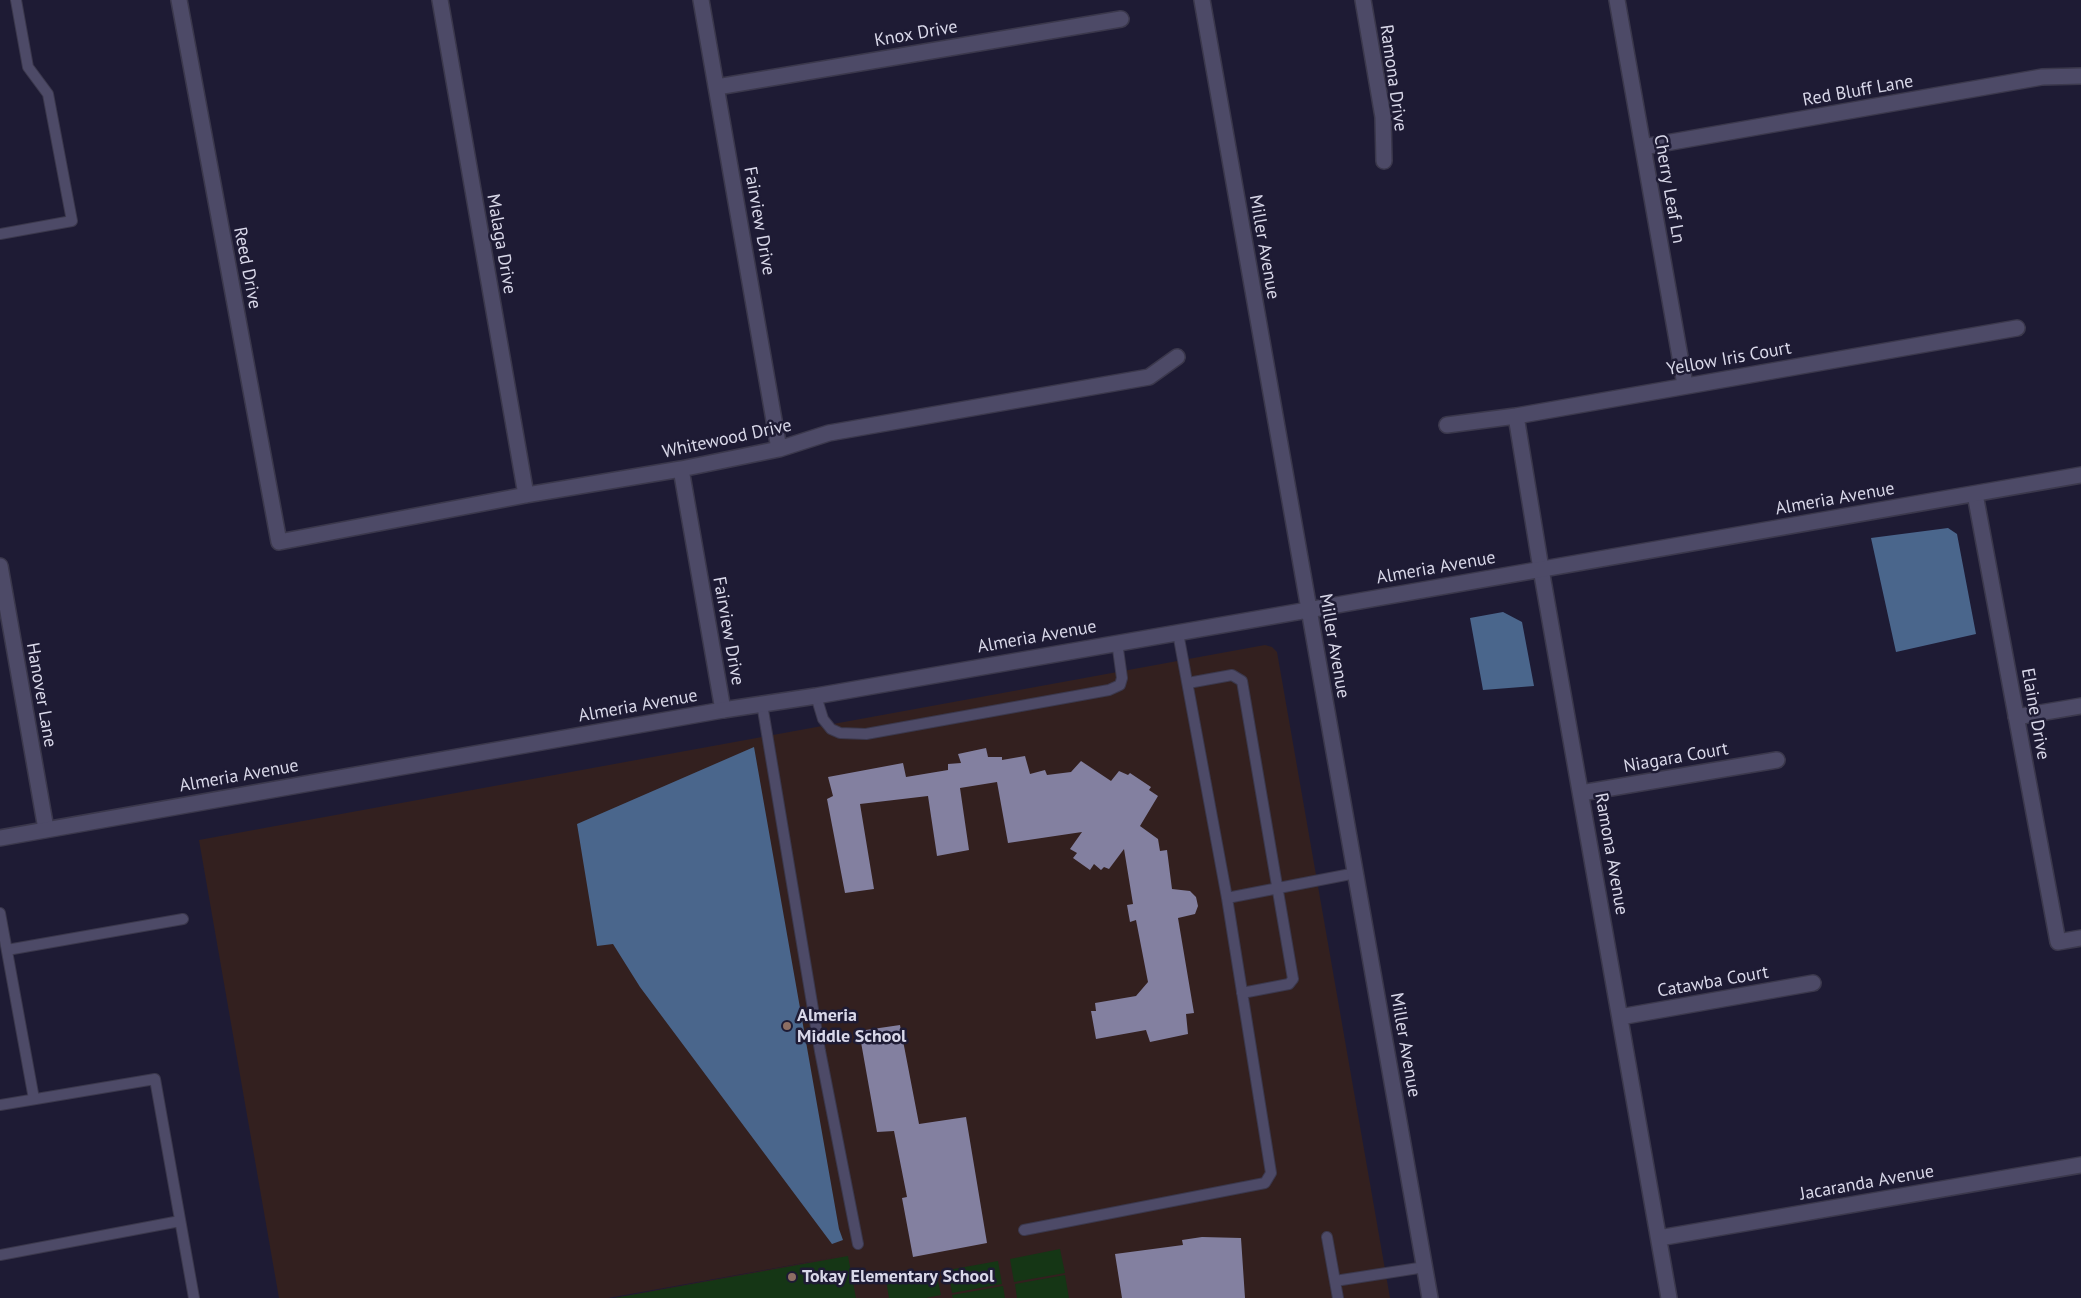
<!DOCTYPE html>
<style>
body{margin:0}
canvas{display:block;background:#1e1b34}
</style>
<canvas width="2081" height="1298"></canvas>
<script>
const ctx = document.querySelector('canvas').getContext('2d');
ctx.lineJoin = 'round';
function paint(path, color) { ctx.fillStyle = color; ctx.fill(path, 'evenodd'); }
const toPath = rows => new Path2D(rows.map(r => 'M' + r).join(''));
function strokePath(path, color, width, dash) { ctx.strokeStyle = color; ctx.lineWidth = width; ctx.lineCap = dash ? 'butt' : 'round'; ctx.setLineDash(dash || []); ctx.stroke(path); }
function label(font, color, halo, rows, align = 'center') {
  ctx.font = font + ' "PT Sans",sans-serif'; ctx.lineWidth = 5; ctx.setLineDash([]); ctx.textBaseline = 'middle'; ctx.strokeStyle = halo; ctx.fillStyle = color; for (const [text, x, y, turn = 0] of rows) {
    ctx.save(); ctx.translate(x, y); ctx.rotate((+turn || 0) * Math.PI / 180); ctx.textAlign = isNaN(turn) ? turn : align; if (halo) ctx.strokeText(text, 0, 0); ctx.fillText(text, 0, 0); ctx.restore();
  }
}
const education = toPath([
 [1265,645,1272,647,1277,652,1390,1298,614,1298,848,1255,608,1298,279,1298,199,840]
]);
const green = toPath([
 [1060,1249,1065,1273,1014,1282,1010,1259],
 [848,1256,856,1298,615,1298],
 [998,1261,1002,1284,952,1293,948,1270],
 [936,1272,941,1295,926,1298,889,1298,886,1280],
 [1065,1275,1069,1298,1017,1298,1015,1284],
 [1003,1286,1005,1298,953,1298,952,1295]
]);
const water = toPath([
 [1948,528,1957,534,1976,634,1896,652,1871,538],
 [1503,612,1522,622,1534,686,1483,690,1470,618],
 [754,747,839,1229,843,1240,832,1244,640,987,613,944,597,946,577,824]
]);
const building = toPath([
 [986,748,988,757,1002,757,1002,760,1025,756,1030,774,1045,770,1047,775,1071,772,1081,761,1111,781,1119,771,1128,775,1130,773,1151,787,1149,790,1158,796,1140,826,1158,839,1160,851,1167,850,1172,889,1190,891,1196,897,1198,906,1195,914,1178,918,1194,1013,1186,1014,1188,1034,1150,1042,1146,1030,1096,1039,1091,1011,1096,1011,1095,1003,1136,996,1148,982,1136,920,1130,922,1127,905,1133,904,1124,849,1109,869,1104,867,1101,870,1094,864,1090,870,1073,858,1077,853,1070,849,1082,832,1008,843,997,782,960,788,969,850,937,856,928,796,860,804,874,889,845,893,827,799,833,796,828,777,903,763,906,777,948,770,948,764,961,763,958,754],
 [900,1025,919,1124,966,1117,987,1243,913,1257,902,1198,907,1197,894,1131,877,1132,859,1031],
 [1202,1237,1241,1238,1245,1298,1122,1298,1115,1254,1183,1245,1182,1240]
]);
const lane = toPath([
 [0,234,72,221,48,94,28,67,16,0],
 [1188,683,1232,675,1242,681,1293,979,1289,984,1242,993],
 [816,696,823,719,831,729,840,733,866,734,1109,690,1120,685,1122,678,1117,642],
 [762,704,820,1051,858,1244],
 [1227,898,1356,873],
 [0,913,34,1099],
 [7,950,183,919],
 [0,1105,155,1079,194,1298],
 [1024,1230,1265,1183,1271,1173,1227,898,1178,633],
 [1327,1237,1338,1298],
 [0,1255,180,1221],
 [1335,1281,1425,1267]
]);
const street = toPath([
 [179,0,279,542,526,495,681,469,779,449,829,433,1149,377,1177,357],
 [440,0,526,495],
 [701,0,779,449],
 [1363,0,1383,117,1384,161],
 [1617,0,1685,385],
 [717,87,1121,19],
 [1643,147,2042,77,2081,76],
 [1516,416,1541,569,1669,1298],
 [1447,425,1516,416,2017,328],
 [681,469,723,710],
 [1975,494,2058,942,2081,938],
 [0,566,46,829],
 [2016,717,2081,706],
 [1581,793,1777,760],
 [1620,1017,1813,983],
 [1659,1238,2081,1165]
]);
const secondary = toPath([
 [1202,0,1430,1298],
 [0,838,723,710,816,696,2081,475]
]);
const markers = [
 [787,1026,5,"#8d6e63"],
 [792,1277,5,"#8d6e63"]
];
const streetNames = [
 ["Knox Drive",916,34,-10],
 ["Ramona Drive",1393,78,82],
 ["Red Bluff Lane",1858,91,-10],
 ["Cherry Leaf Ln",1669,189,80],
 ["Fairview Drive",759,221,80],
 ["Malaga Drive",501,244,80],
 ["Miller Avenue",1264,247,80],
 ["Reed Drive",247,268,79],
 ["Yellow Iris Court",1729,359,-10],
 ["Whitewood Drive",727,439,-12],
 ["Almeria Avenue",1835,499,-10],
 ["Almeria Avenue",1436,568,-10],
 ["Fairview Drive",728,631,80],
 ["Almeria Avenue",1037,637,-10],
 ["Miller Avenue",1334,646,80],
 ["Hanover Lane",41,695,80],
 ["Almeria Avenue",638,706,-10],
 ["Elaine Drive",2035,714,80],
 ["Niagara Court",1676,758,-10],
 ["Almeria Avenue",239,776,-10],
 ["Ramona Avenue",1611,854,80],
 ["Catawba Court",1713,982,-10],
 ["Miller Avenue",1405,1045,80],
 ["Jacaranda Avenue",1867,1183,-10]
];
const poiNames = [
 ["Almeria",797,1016],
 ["Middle School",797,1037],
 ["Tokay Elementary School",802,1277]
];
paint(education, '#33201f');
paint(green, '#153615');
paint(water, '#4a668c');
paint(building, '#8380a0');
strokePath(lane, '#3b384c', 12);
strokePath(street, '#3b384c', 18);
strokePath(secondary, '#3b384c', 18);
strokePath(lane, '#4d4a67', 10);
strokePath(street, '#4d4a67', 15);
strokePath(secondary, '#4d4a67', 15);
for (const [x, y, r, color] of markers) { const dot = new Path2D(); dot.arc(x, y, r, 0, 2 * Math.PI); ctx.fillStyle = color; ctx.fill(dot); strokePath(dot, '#1e1b34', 2); }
label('18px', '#d9d8e9', '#1e1b34', streetNames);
label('bold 18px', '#d9d8e9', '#1e1b34', poiNames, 'left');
</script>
